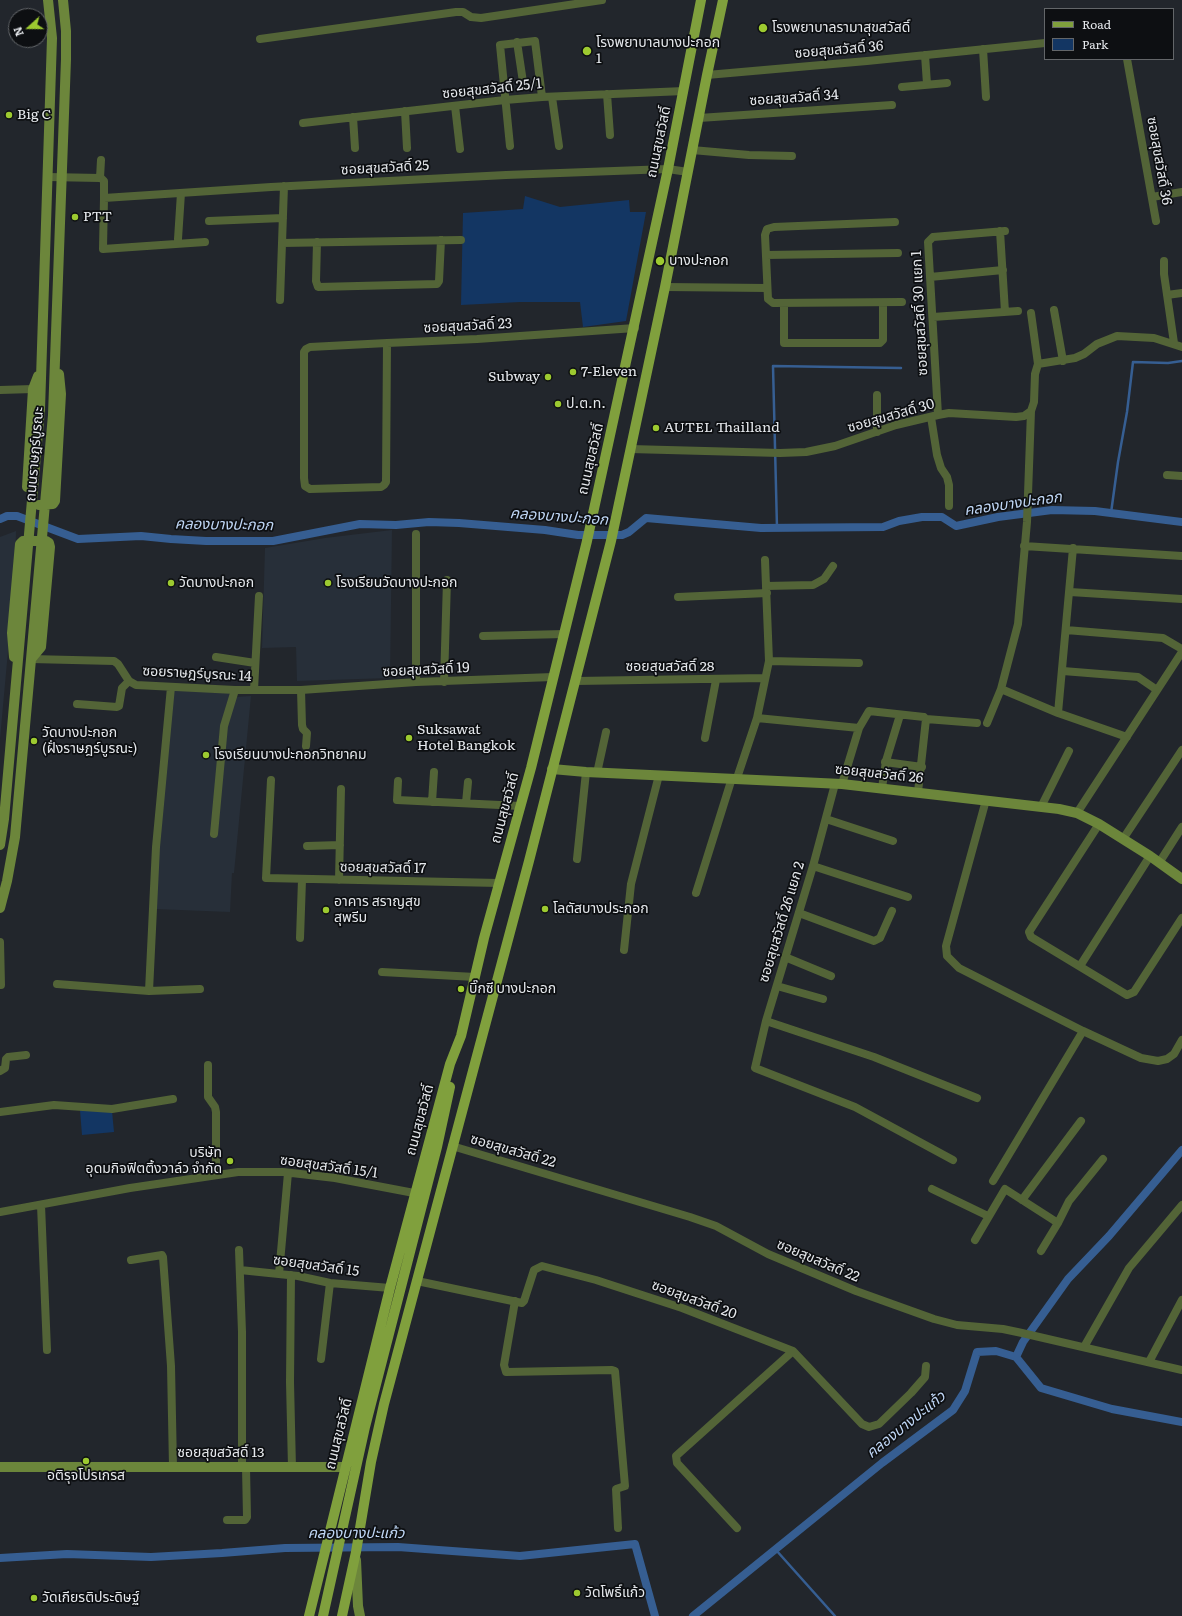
<!DOCTYPE html>
<meta charset="utf-8">
<style>
body{margin:0}
#map{position:relative;width:1182px;height:1616px;overflow:hidden;background:#22262c;font-family:Literata,serif}
canvas{display:block}
.legend{position:absolute;left:1044px;top:8px;width:130px;height:52px;box-sizing:border-box;background:#0d0f12;border:1px solid #636669;margin:0;padding:5px 7px;list-style:none;font-size:12px;color:#e5e8ec}
.legend li{display:flex;align-items:center;gap:8px;height:20px}
.legend b{width:20px;border:1px solid #636669}
.north{position:absolute;left:8px;top:8px;width:40px;height:40px;box-sizing:border-box;background:#0d0f12;border:1px solid #636669;border-radius:50%;rotate:249deg;font-size:11px;font-weight:700;line-height:16px;text-align:center;color:#e5e8ec}
.north::after{content:'';display:block;margin:auto;width:14px;height:18px;background:#9dca30;clip-path:polygon(50% 0,100% 100%,50% 72%,0 100%)}
</style>
<div id="map">
<canvas width="1182" height="1616"></canvas>
<ul class="legend">
<li><b style="height:5px;background:#80a03d"></b>Road</li>
<li><b style="height:11px;background:#133663"></b>Park</li>
</ul>
<div class="north">N</div>
</div>
<script>
const ctx = document.querySelector('canvas').getContext('2d');
ctx.lineJoin = 'round';
function paint(path, color) { ctx.fillStyle = color; ctx.fill(path, 'evenodd'); }
const toPath = rows => new Path2D(rows.map(r => 'M' + r).join(''));
function strokePath(path, color, width, dash) { ctx.strokeStyle = color; ctx.lineWidth = width; ctx.lineCap = dash ? 'butt' : 'round'; ctx.setLineDash(dash || []); ctx.stroke(path); }
function label(font, color, halo, rows, align = 'center') {
  ctx.font = font + ' Literata,"Noto Sans Thai",serif'; ctx.lineWidth = 3.5; ctx.setLineDash([]); ctx.textBaseline = 'middle'; ctx.strokeStyle = halo; ctx.fillStyle = color; for (const [text, x, y, turn = 0] of rows) {
    ctx.save(); ctx.translate(x, y); ctx.rotate((+turn || 0) * Math.PI / 180); ctx.textAlign = isNaN(turn) ? turn : align; if (halo) ctx.strokeText(text, 0, 0); ctx.fillText(text, 0, 0); ctx.restore();
  }
}
const built = toPath([
 [392,530,390,678,297,681,296,647,262,648,265,548,325,538],
 [16,531,15,574,0,739,0,537],
 [173,690,228,693,236,697,251,696,234,873,232,873,230,912,155,909,159,841]
]);
const green = toPath([
 [525,196,560,207,629,200,630,212,646,212,626,321,583,327,580,302,520,302,461,305,463,213,523,209],
 [80,1110,112,1111,114,1132,82,1135]
]);
const stream = toPath([
 [1111,513,1118,462,1127,412,1133,362,1168,363,1182,361],
 [777,528,773,366,901,368],
 [776,1550,835,1616]
]);
const canal = toPath([
 [0,519,7,516,17,516,78,539,141,536,171,539,206,541,273,541,360,524,396,525,429,522,459,523,545,530,578,535,622,535,629,532,646,518,761,528,883,527,899,521,922,517,942,517,956,526,998,517,1052,510,1095,511,1182,522],
 [1016,1357,1023,1342,1068,1279,1109,1236,1182,1150],
 [0,1558,67,1554,151,1557,222,1553,285,1548,398,1547,520,1556,635,1544,655,1616],
 [693,1616,882,1463,953,1410,965,1391,977,1352,996,1351,1016,1357,1041,1388,1112,1409,1182,1422]
]);
const street = toPath([
 [260,39,456,12,463,12,471,17,481,18,602,0],
 [517,42,523,82],
 [983,49,986,97],
 [925,55,927,84],
 [1127,59,1156,221],
 [707,75,867,61,1045,43],
 [902,87,947,83],
 [607,94,610,135],
 [552,97,559,146],
 [455,106,460,149],
 [405,111,407,148],
 [353,117,355,148],
 [699,118,892,105],
 [303,123,505,100,542,97,684,91],
 [510,146,500,45,535,41,542,97],
 [692,150,749,155,792,156],
 [48,177,100,178,102,179,104,181,104,198,103,249,205,242],
 [100,178,101,160],
 [1152,197,1182,192],
 [104,198,271,187,506,175,668,169,688,172],
 [209,221,283,218],
 [895,222,774,227,767,229,765,235,768,299,773,303,902,302],
 [1000,231,1005,312],
 [178,239,181,193],
 [317,242,316,281,318,287,437,284,439,281,441,240],
 [282,243,461,240],
 [766,255,898,253],
 [1164,261,1164,274,1174,343],
 [930,277,1003,270],
 [665,287,767,288],
 [1167,295,1182,293],
 [280,300,284,186],
 [784,303,784,343,880,343,883,340,883,303],
 [1054,310,1063,361],
 [1031,313,1038,364],
 [933,317,1018,311],
 [387,343,386,482,384,485,381,487,310,489,305,486,304,478,304,352,306,349,310,347,387,343,477,339,635,328],
 [0,390,33,389],
 [877,395,877,432],
 [938,415,928,242,933,237,1005,231],
 [931,417,937,455,941,468,947,477,949,485,949,506],
 [630,449,780,453,806,452,835,446,896,425,938,415,949,413,1016,417,1024,416,1031,411,1034,402,1035,374,1038,364,1075,358,1084,354,1097,344,1117,336,1154,338,1182,347],
 [1167,475,1182,476],
 [416,534,416,682],
 [1024,546,1182,556],
 [765,560,766,586],
 [1070,592,1182,599],
 [678,597,767,593],
 [1066,630,1163,638,1182,649],
 [483,636,564,634],
 [216,657,255,663],
 [31,659,114,661,118,664,129,681,136,685,235,690,301,690,416,682,553,677],
 [769,661,859,663],
 [1063,671,1138,677,1157,690],
 [576,681,765,678],
 [444,682,447,580],
 [1001,689,1058,713,1127,737],
 [254,690,259,596],
 [301,690,302,725,303,729,307,733,306,746],
 [77,704,117,707,119,706,122,688,129,681],
 [1058,713,1073,548],
 [757,718,859,728],
 [987,723,1001,689,1018,624,1027,522,1031,411],
 [705,738,716,680],
 [885,762,922,767],
 [597,773,606,732],
 [737,778,757,718,769,661,766,586,813,585,824,579,833,566],
 [271,780,266,878,499,883],
 [398,781,397,800,520,806],
 [835,784,813,866,766,1021,755,1068,855,1107,953,1160],
 [842,784,859,728,869,711,924,717,926,719,977,723],
 [882,788,886,761,900,715],
 [918,792,926,719],
 [986,800,946,946,947,956,959,968,1083,1031,1141,1058,1158,1061,1167,1059,1174,1054,1182,1040],
 [432,802,434,772],
 [466,803,468,782],
 [1041,807,1069,751],
 [1077,813,1182,652],
 [826,819,893,841],
 [1099,824,1029,932,1031,937,1127,995,1134,992,1182,918],
 [214,834,224,726,235,690],
 [1123,839,1182,750],
 [307,846,340,845],
 [577,859,586,772],
 [1159,863,1182,827],
 [813,866,908,897],
 [339,880,341,789],
 [696,893,732,778],
 [799,913,874,941,880,938,892,911],
 [300,938,302,880],
 [0,942,1,985],
 [624,950,631,884,659,775],
 [785,957,831,976],
 [1080,966,1150,856],
 [382,972,475,977],
 [57,984,149,991,200,989],
 [777,986,823,999],
 [149,991,156,847,171,687],
 [766,1021,874,1057,977,1098],
 [208,1065,208,1097,215,1107,216,1112,216,1175],
 [0,1071,5,1068,6,1059,8,1057,26,1055],
 [0,1112,54,1105,112,1109,173,1099],
 [452,1146,690,1217,716,1226,768,1254,856,1291,934,1319,957,1325,1003,1329,1022,1333,1182,1370],
 [993,1181,1083,1031],
 [932,1189,988,1216],
 [1022,1200,1081,1121],
 [41,1205,47,1350],
 [0,1212,130,1188,238,1172,283,1172,335,1178,414,1193],
 [975,1240,1005,1189,1058,1223],
 [239,1250,242,1332,242,1467],
 [1041,1251,1058,1223,1069,1201,1103,1159],
 [131,1260,162,1255,163,1257,171,1366,173,1467],
 [240,1270,298,1276,330,1283,390,1288],
 [279,1274,288,1173],
 [291,1275,290,1382,292,1468],
 [417,1281,522,1303,524,1301,534,1270,542,1266,596,1280,682,1308,793,1351,862,1424,869,1427,879,1424,911,1393,925,1377,926,1366],
 [515,1301,504,1365,506,1372,612,1370,615,1371,625,1486,616,1489,618,1528],
 [1084,1347,1129,1268,1182,1205],
 [321,1359,330,1283],
 [1149,1362,1182,1300],
 [227,1520,245,1520,247,1517,246,1467],
 [737,1528,677,1463,676,1456,793,1351]
]);
const secondary = toPath([
 [27,487,33,389,38,376],
 [39,505,53,504,55,501,61,394,59,374],
 [14,657,12,633,20,544,23,541,46,541,49,543,50,547,41,647,31,659],
 [552,769,586,772,842,784,1059,809,1077,813,1099,824,1150,856,1182,879],
 [0,845,4,819,40,409,52,38,48,0],
 [0,908,7,881,15,837,53,415,66,59,66,31,63,0],
 [0,1467,345,1467],
 [356,1560,358,1606,360,1616]
]);
const primary = toPath([
 [309,1616,390,1288,450,1064,461,1036,484,938,531,768,587,541,668,169,701,0],
 [323,1616,365,1427,437,1147,450,1087],
 [342,1616,356,1552,371,1462,384,1404,529,861,611,541,665,287,707,75,723,0]
]);
const markers = [
 [763,28,5,"#9dca30"],
 [587,51,5,"#9dca30"],
 [9,115,4,"#9dca30"],
 [75,217,4,"#9dca30"],
 [660,261,5,"#9dca30"],
 [573,372,4,"#9dca30"],
 [548,377,4,"#9dca30"],
 [558,404,4,"#9dca30"],
 [656,428,4,"#9dca30"],
 [171,583,4,"#9dca30"],
 [328,583,4,"#9dca30"],
 [409,738,4,"#9dca30"],
 [34,741,4,"#9dca30"],
 [206,755,4,"#9dca30"],
 [545,909,4,"#9dca30"],
 [326,910,4,"#9dca30"],
 [461,989,4,"#9dca30"],
 [230,1161,4,"#9dca30"],
 [86,1461,4,"#9dca30"],
 [577,1593,4,"#9dca30"],
 [34,1598,4,"#9dca30"]
];
const poiNames = [
 ["โรงพยาบาลรามาสุขสวัสดิ์",772,28],
 ["โรงพยาบาลบางปะกอก",596,43],
 ["1",596,59],
 ["Big C",17,115],
 ["PTT",83,217],
 ["บางปะกอก",669,261],
 ["7-Eleven",581,372],
 ["Subway",540,377,"right"],
 ["ป.ต.ท.",566,404],
 ["AUTEL Thailland",664,428],
 ["วัดบางปะกอก",179,583],
 ["โรงเรียนวัดบางปะกอก",336,583],
 ["Suksawat",417,730],
 ["Hotel Bangkok",417,746],
 ["วัดบางปะกอก",42,733],
 ["(ฝั่งราษฎร์บูรณะ)",42,749],
 ["โรงเรียนบางปะกอกวิทยาคม",214,755],
 ["อาคาร สราญสุข",334,902],
 ["สุพรีม",334,918],
 ["โลตัสบางประกอก",553,909],
 ["บิ๊กซี บางปะกอก",469,989],
 ["บริษัท",222,1153,"right"],
 ["อุดมกิจฟิตติ้งวาล์ว จำกัด",222,1169,"right"],
 ["อติรุจโปรเกรส",86,1476,"center"],
 ["วัดโพธิ์แก้ว",585,1593],
 ["วัดเกียรติประดิษฐ์",42,1598]
];
const streetNames = [
 ["ซอยสุขสวัสดิ์ 36",839,50,-5],
 ["ซอยสุขสวัสดิ์ 25/1",492,89,-6],
 ["ซอยสุขสวัสดิ์ 34",794,98,-4],
 ["ถนนสุขสวัสดิ์",659,142,-78],
 ["ซอยสุขสวัสดิ์ 36",1159,161,80],
 ["ซอยสุขสวัสดิ์ 25",385,168,-3],
 ["ซอยสุขสวัสดิ์ 30 แยก 1",920,313,-93],
 ["ซอยสุขสวัสดิ์ 23",468,326,-3],
 ["ซอยสุขสวัสดิ์ 30",891,416,-16],
 ["ถนนราษฎร์บูรณะ",35,454,-85],
 ["ถนนสุขสวัสดิ์",591,459,-77],
 ["ซอยสุขสวัสดิ์ 28",670,667],
 ["ซอยสุขสวัสดิ์ 19",426,670,-3],
 ["ซอยราษฎร์บูรณะ 14",197,674,3],
 ["ซอยสุขสวัสดิ์ 26",879,774,6],
 ["ถนนสุขสวัสดิ์",505,808,-75],
 ["ซอยสุขสวัสดิ์ 17",383,868,1],
 ["ซอยสุขสวัสดิ์ 26 แยก 2",782,922,-73],
 ["ถนนสุขสวัสดิ์",420,1120,-75],
 ["ซอยสุขสวัสดิ์ 22",513,1151,16],
 ["ซอยสุขสวัสดิ์ 15/1",329,1167,8],
 ["ซอยสุขสวัสดิ์ 22",818,1261,23],
 ["ซอยสุขสวัสดิ์ 15",316,1266,8],
 ["ซอยสุขสวัสดิ์ 20",694,1300,20],
 ["ถนนสุขสวัสดิ์",339,1434,-76],
 ["ซอยสุขสวัสดิ์ 13",221,1453]
];
const waterNames = [
 ["คลองบางปะกอก",1013,504,-8],
 ["คลองบางปะกอก",559,517,4],
 ["คลองบางปะกอก",224,525,1],
 ["คลองบางปะแก้ว",906,1425,-39],
 ["คลองบางปะแก้ว",356,1534]
];
paint(built, '#272f39');
paint(green, '#133663');
strokePath(stream, '#365e92', 2.5);
strokePath(canal, '#365e92', 8);
strokePath(street, '#536437', 8);
strokePath(secondary, '#6c863b', 10);
strokePath(primary, '#80a03d', 10);
for (const [x, y, r, color] of markers) { const dot = new Path2D(); dot.arc(x, y, r, 0, 2 * Math.PI); ctx.fillStyle = color; ctx.fill(dot); strokePath(dot, '#0d0f12', 1.5); }
label('14px', '#e5e8ec', '#0d0f12', poiNames, 'left');
label('14px', '#e5e8ec', '#0d0f12', streetNames);
label('italic 15px', '#bfd6f5', '#0d0f12', waterNames);
</script>
